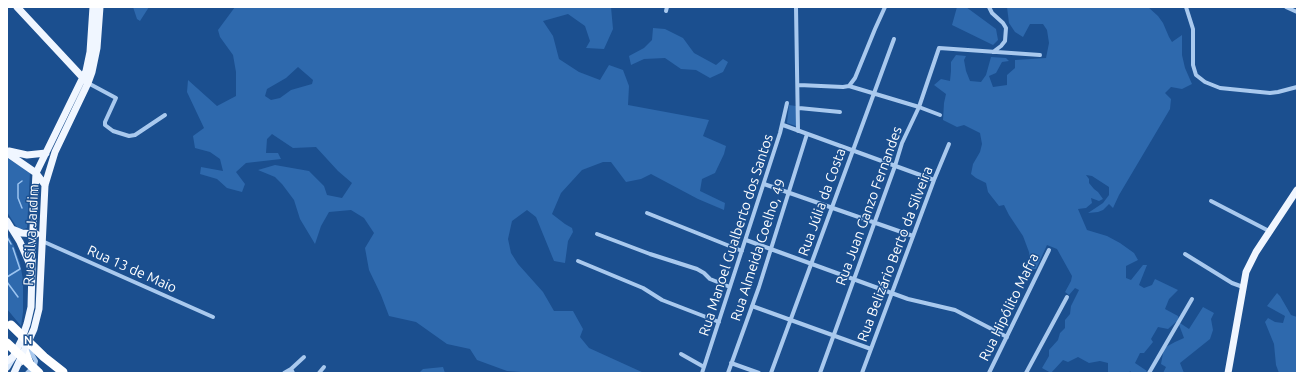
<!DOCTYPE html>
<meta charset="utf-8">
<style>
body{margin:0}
#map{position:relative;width:1304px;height:380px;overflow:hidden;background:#1b4f8f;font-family:Ubuntu,sans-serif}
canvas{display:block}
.frame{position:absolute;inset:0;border:8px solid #fff;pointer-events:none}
.north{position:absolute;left:8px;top:332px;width:40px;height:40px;-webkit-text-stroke:3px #1b4f8f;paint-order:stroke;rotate:0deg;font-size:11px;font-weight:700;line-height:16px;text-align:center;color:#fff}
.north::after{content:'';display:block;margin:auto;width:14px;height:18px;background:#fff;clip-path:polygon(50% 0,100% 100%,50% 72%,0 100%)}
</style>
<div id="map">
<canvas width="1304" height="380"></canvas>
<div class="frame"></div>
<div class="north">N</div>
</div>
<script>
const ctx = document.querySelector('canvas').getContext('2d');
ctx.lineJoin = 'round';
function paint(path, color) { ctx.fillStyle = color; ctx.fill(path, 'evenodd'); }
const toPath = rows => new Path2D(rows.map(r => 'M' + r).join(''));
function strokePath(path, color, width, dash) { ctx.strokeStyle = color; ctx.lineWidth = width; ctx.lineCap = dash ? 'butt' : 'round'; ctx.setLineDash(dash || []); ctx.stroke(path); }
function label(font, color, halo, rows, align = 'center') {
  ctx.font = font + ' Ubuntu,sans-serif'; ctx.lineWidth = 3; ctx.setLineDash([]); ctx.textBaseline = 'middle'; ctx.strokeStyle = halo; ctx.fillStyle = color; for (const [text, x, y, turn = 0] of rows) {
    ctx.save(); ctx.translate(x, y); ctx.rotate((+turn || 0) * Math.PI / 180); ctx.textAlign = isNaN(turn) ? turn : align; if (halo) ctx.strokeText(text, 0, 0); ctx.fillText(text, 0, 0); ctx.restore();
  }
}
const green = toPath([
 [133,7,149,7,140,21,137,19],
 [235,7,611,7,613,29,604,49,586,48,590,41,585,26,568,14,543,21,553,36,559,59,579,72,600,80,609,65,623,70,629,86,628,105,709,120,703,136,726,146,724,154,715,173,702,179,700,191,725,203,724,210,698,199,651,174,641,179,626,182,611,162,603,162,582,170,561,193,552,214,565,224,572,228,573,232,568,241,565,263,554,261,536,217,527,210,512,221,508,239,511,253,518,264,543,292,554,311,573,311,583,329,580,337,589,348,644,373,535,373,507,371,477,360,470,349,447,344,416,322,389,316,381,295,369,270,365,248,374,233,364,218,351,210,329,212,321,226,315,244,300,219,294,200,282,184,275,177,258,170,275,165,309,171,324,186,327,195,342,198,352,183,338,171,316,147,293,148,272,134,267,139,266,153,278,153,281,159,246,163,236,172,245,184,242,192,227,188,217,179,200,174,201,167,223,171,220,159,210,152,195,148,193,136,204,128,187,92,188,80,217,106,236,96,236,72,233,55,220,37,218,30],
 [298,67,313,80,312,84,291,90,280,98,271,100,265,96,267,89,286,78],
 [957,7,966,7,996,29,998,40,993,45,952,25],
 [1007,7,1148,7,1158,16,1163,23,1169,37,1172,42,1182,35,1182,55,1185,68,1192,84,1182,89,1171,87,1165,93,1171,99,1170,109,1119,195,1113,208,1109,204,1103,210,1098,212,1088,213,1103,203,1109,195,1109,187,1092,176,1086,175,1089,179,1089,183,1094,189,1098,192,1103,199,1099,201,1091,198,1092,203,1086,208,1078,209,1087,230,1107,236,1120,243,1134,253,1138,260,1126,266,1126,278,1131,280,1143,265,1147,265,1139,285,1144,288,1152,285,1155,279,1178,290,1169,299,1165,309,1178,316,1180,323,1189,329,1203,307,1214,313,1211,319,1213,330,1210,339,1180,363,1184,373,1163,373,1166,367,1161,364,1164,348,1175,342,1184,338,1178,322,1176,322,1168,329,1158,327,1151,339,1153,342,1144,353,1140,353,1135,363,1147,371,1145,373,1132,373,1130,371,1129,373,1108,373,1108,363,1100,361,1089,363,1078,357,1068,362,1063,360,1051,373,1042,368,1049,356,1049,350,1058,340,1060,333,1065,328,1065,320,1070,314,1071,306,1079,290,1075,288,1069,295,1065,292,1071,281,1072,276,1057,249,1047,245,1036,269,1031,269,1029,252,1023,236,1009,215,1004,205,999,206,988,192,986,183,976,178,971,174,973,164,980,152,982,144,980,133,964,125,957,127,943,120,944,103,946,94,934,85,941,79,950,81,951,71,951,62,956,55,966,56,964,60,966,71,970,81,981,82,986,75,991,57,1006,58,1009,61,1002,62,996,73,989,76,993,87,1007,85,1007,75,1015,68,1015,60,1046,58,1049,43,1047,30,1043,24,1030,24,1023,37,1015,32,1009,23],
 [653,28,665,29,683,38,694,53,716,65,723,59,728,62,723,72,710,78,696,70,681,69,665,58,644,59,631,65,629,56,644,48,652,40],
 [789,105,796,106,796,126,787,123],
 [7,158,30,172,27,228,24,229,18,229,7,212],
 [7,233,14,246,20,263,23,280,23,312,21,326,7,309],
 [1277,293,1280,296,1291,315,1297,317,1297,373,1279,373,1276,365,1274,344,1265,322,1268,318,1275,322,1283,323,1285,316,1267,306],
 [443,367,445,373,419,373,423,369]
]);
const stream = toPath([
 [22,208,18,198,18,184,22,181],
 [7,237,11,244],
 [7,277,20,269,13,248],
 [7,282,18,297]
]);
const street = toPath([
 [796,7,798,131],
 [989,7,992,13,1003,23,1006,28,1005,41,1001,46,993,52],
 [1186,7,1193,29,1193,65,1196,75,1205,82,1220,88,1270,93,1278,92,1297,87],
 [1286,7,1297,12],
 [666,11,667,7],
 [88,83,116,98,105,122,105,125,113,131,129,136,135,135,165,115],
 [799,85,843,87,849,86,855,78,875,29,885,7],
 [849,86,919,107,940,115],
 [799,108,840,112],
 [783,125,934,180],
 [764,184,913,236],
 [1211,201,1269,231],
 [647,213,742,251],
 [597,234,650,254,697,269,704,273,710,279,730,287],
 [746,240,908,299,955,310,1007,337],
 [42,241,213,317],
 [1185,254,1232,283,1243,287],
 [578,261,643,288,662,300,719,322],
 [752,306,871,349],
 [27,347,31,352,36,361,35,365,27,373],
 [681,354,704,367],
 [731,363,759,373],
 [284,373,291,369],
 [293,373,291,369,304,357],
 [319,373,324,367],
 [702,373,780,133,787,103],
 [728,373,759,287,807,134],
 [771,373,894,39],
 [820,373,895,166,902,143,919,107,939,48,1040,55],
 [862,373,934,180,949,144],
 [989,373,1049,250],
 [1026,373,1067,297],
 [1149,373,1192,299]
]);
const secondary = toPath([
 [7,367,13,357]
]);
const primary = toPath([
 [17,7,85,80],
 [9,151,27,155,46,153],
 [7,153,36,173,45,185],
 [7,221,20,242,31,267],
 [12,229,22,233,36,234],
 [7,361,13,357,21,341,27,324,31,307,33,229,36,173,86,71,90,52,93,7],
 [14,373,34,329,39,309,45,185,55,152,88,83,92,72,97,48,100,7],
 [1228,373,1246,272,1256,252,1297,190]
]);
const highwayBridge = toPath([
 [11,325,44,357,63,372],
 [7,343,39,373]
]);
const streetNames = [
 ["Rua Júlia da Costa",822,202,-70],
 ["Rua Juan Ganzo Fernandes",869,206,-70],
 ["Rua Silva Jardim",31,235,-87],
 ["Rua Manoel Gualberto dos Santos",736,235,-72],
 ["Rua Almeida Coelho, 49",758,250,-72],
 ["Rua Belizário Berto da Silveira",895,254,-69],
 ["Rua 13 de Maio",132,269,24],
 ["Rua Hipólito Mafra",1009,307,-64]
];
paint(green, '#2e69ad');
strokePath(stream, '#9cc4f0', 1.5);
strokePath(street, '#a9c9ee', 4);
strokePath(secondary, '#d6e6fa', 7);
strokePath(primary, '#f0f6ff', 7);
strokePath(highwayBridge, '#fff', 9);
label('14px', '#fff', '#1b4f8f', streetNames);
</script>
